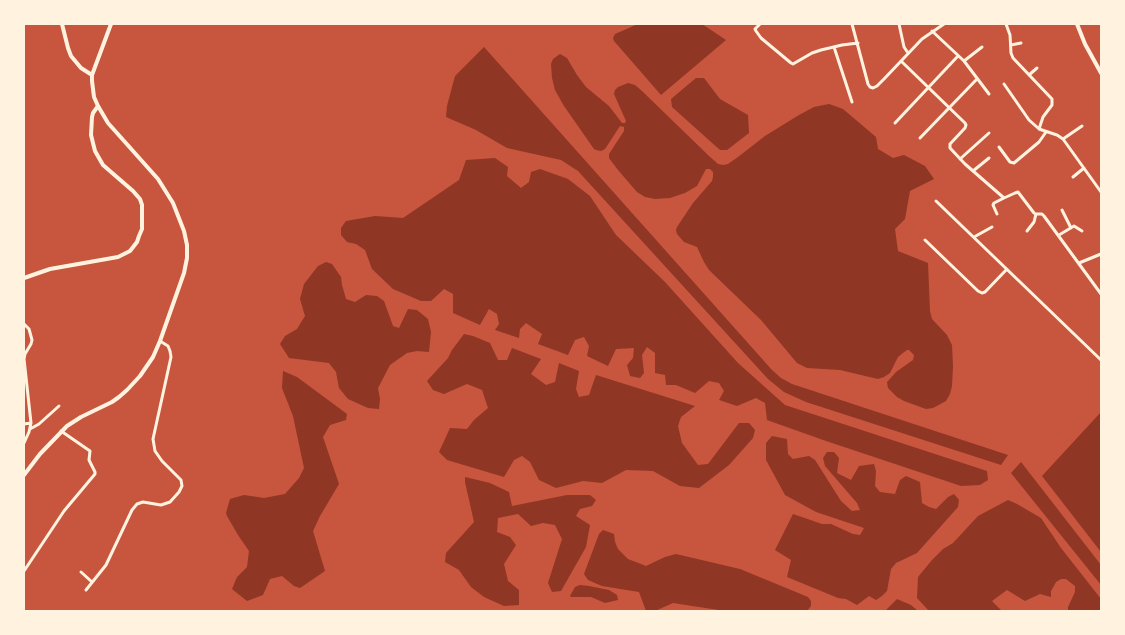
<!DOCTYPE html>
<style>
body{margin:0}
#map{position:relative;width:1125px;height:635px;overflow:hidden;background:#c8553d;font-family:Inter,sans-serif}
canvas{display:block}
.frame{position:absolute;inset:0;border:25px solid #fff3e0;pointer-events:none}
</style>
<div id="map">
<canvas width="1125" height="635"></canvas>
<div class="frame"></div>
</div>
<script>
const ctx = document.querySelector('canvas').getContext('2d');
ctx.lineJoin = 'round';
function paint(path, color) { ctx.fillStyle = color; ctx.fill(path, 'evenodd'); }
const toPath = rows => new Path2D(rows.map(r => 'M' + r).join(''));
function strokePath(path, color, width, dash) { ctx.strokeStyle = color; ctx.lineWidth = width; ctx.lineCap = dash ? 'butt' : 'round'; ctx.setLineDash(dash || []); ctx.stroke(path); }
const water = toPath([
 [638,24,702,24,726,40,661,95,614,41,613,38,615,34],
 [484,47,772,370,781,378,792,384,1008,455,1001,465,806,402,784,392,768,379,578,171,561,160,507,148,476,130,446,117,447,106,455,76],
 [560,54,567,58,577,75,586,87,609,106,622,123,625,123,626,121,614,94,615,90,618,87,628,83,635,85,642,91,709,156,718,164,723,165,728,164,738,157,765,136,799,115,814,107,829,104,843,109,876,137,878,149,893,158,904,155,925,166,934,179,910,191,905,219,895,229,898,251,928,263,930,311,932,319,947,335,952,345,953,366,952,386,950,394,946,401,933,408,926,409,904,401,897,397,888,388,887,382,889,380,896,372,913,360,914,355,909,350,907,350,903,353,898,357,890,373,884,377,878,379,840,370,807,368,797,363,761,320,709,270,704,262,697,247,684,242,677,234,676,230,677,227,693,203,712,181,713,177,713,172,710,169,706,169,697,186,685,193,670,198,655,199,645,197,637,192,618,170,609,158,609,154,624,131,624,127,620,126,605,149,601,151,596,150,594,149,564,106,555,90,552,78,551,64,553,59],
 [696,78,704,78,720,99,748,115,749,133,727,150,720,150,672,107,671,99],
 [495,158,508,167,507,176,521,188,529,182,531,172,540,169,568,179,590,196,616,235,665,282,738,363,785,405,987,471,988,480,980,485,961,486,826,441,767,420,765,403,756,398,737,406,719,400,724,391,719,383,709,381,695,393,676,385,666,385,665,375,655,373,655,353,647,347,642,355,644,373,640,378,630,376,627,365,633,358,634,348,616,349,608,366,587,356,589,346,584,337,575,340,568,355,538,344,542,334,526,323,520,329,519,338,495,330,499,324,497,314,489,309,480,325,453,313,453,294,444,289,431,301,421,301,393,289,372,269,365,250,356,244,347,242,341,235,341,228,346,221,375,216,403,218,459,180,466,160],
 [326,262,332,264,341,277,342,285,346,299,355,302,366,295,377,296,384,301,393,326,399,328,408,309,417,310,428,319,431,332,429,352,417,351,407,353,390,365,378,388,380,399,379,409,368,408,348,399,339,388,336,372,329,363,289,358,280,344,285,336,297,329,305,316,300,299,304,284,318,266],
 [464,334,473,336,490,343,498,360,507,360,512,348,541,359,531,374,546,385,555,382,559,363,579,371,576,389,579,397,589,395,596,375,695,406,681,417,678,426,682,443,698,465,708,464,739,423,749,423,755,430,753,438,729,465,699,488,680,486,653,471,626,470,602,483,583,481,556,488,539,480,530,462,522,456,514,460,504,477,447,460,439,452,450,428,467,429,474,420,488,408,482,390,467,384,444,394,433,390,427,381,448,358,452,350],
 [283,371,297,377,347,414,346,420,330,425,323,437,339,484,320,516,313,531,325,571,300,588,294,586,282,576,270,579,263,595,247,601,232,589,237,577,247,567,249,551,238,535,227,516,226,513,230,499,244,495,264,498,285,494,299,478,304,468,293,416,282,388],
 [1101,412,1101,552,1042,476],
 [772,436,787,439,788,454,793,459,809,456,815,460,841,501,852,511,860,510,857,503,825,466,823,458,827,452,834,452,839,458,837,473,851,480,859,466,874,464,876,471,875,486,880,492,895,494,900,480,906,476,920,482,922,503,929,507,936,509,948,497,954,494,959,500,958,507,917,553,896,563,891,569,887,591,882,596,876,600,869,596,857,605,846,599,838,598,787,577,791,560,775,550,793,514,822,524,831,524,853,534,860,535,864,528,816,512,785,495,766,460,766,443],
 [1021,462,1101,565,1101,585,1011,473],
 [465,477,490,483,509,492,512,506,567,495,590,495,596,500,592,506,580,509,576,516,590,525,586,547,561,591,552,592,548,583,562,539,555,525,543,523,531,526,518,514,498,518,497,532,510,537,516,545,504,564,508,581,519,590,519,605,504,606,484,597,471,587,459,570,445,562,446,553,474,522,465,482],
 [1008,500,1017,504,1041,518,1061,548,1101,599,1101,611,1068,611,1068,607,1075,592,1075,586,1066,579,1061,579,1056,582,1051,591,1051,597,1040,594,1025,601,1007,590,992,601,1002,611,929,611,917,598,918,577,932,560,943,549,953,543,978,516],
 [603,530,614,534,615,542,618,549,628,559,646,566,665,557,676,554,740,569,808,597,811,601,811,606,807,611,725,611,673,603,655,611,646,611,639,592,602,586,588,580,584,574,599,534],
 [580,585,589,586,609,590,617,595,618,600,605,603,591,597,571,597,570,596,575,587],
 [897,599,911,605,918,611,885,611]
]);
const minor = toPath([
 [760,24,755,29,756,31,761,38,791,63,793,64,812,53,821,50,842,45,858,43],
 [852,24,868,84,870,87,873,88,877,86,884,79,922,39,944,24],
 [899,24,904,47,908,53],
 [1006,24,1010,35,1011,53,1013,58,1052,99,1052,105,1043,117,1039,129,1057,135,1063,139,1101,192],
 [932,31,964,61,989,94],
 [1011,45,1021,43],
 [834,47,852,102],
 [901,61,965,123,966,125,965,128,950,144,950,148,965,164,1004,198,1015,193,1018,192,1034,213,1036,214,1042,214,1044,216,1101,294],
 [964,61,982,47],
 [1029,75,1037,68],
 [1004,84,1029,120,1038,128],
 [895,123,958,56],
 [920,138,977,79],
 [1063,139,1082,126],
 [999,147,1010,162,1014,163,1039,142,1046,132],
 [960,159,989,133],
 [973,171,989,158],
 [1073,177,1084,168],
 [936,201,1101,360],
 [1062,210,1071,228],
 [997,214,993,205,994,203,1004,198],
 [1027,231,1034,222,1036,214],
 [1059,235,1074,226,1082,231],
 [974,237,992,227],
 [925,240,978,291,982,293,985,292,1007,269],
 [1079,263,1101,254],
 [24,324,29,329,32,340,31,344,25,354,24,359,31,423,29,432,24,443],
 [24,424,31,423],
 [30,429,39,424,59,406],
 [24,571,64,511,95,474,95,472,89,460,90,451,61,431],
 [81,572,92,582],
 [86,590,106,565,132,510,137,504,143,502,161,505,170,502,179,492,182,486,181,480,162,461,155,451,153,439,171,357,170,351,168,346,160,341]
]);
const tertiary = toPath([
 [62,24,68,48,71,56,81,68,92,75],
 [1077,24,1085,44,1101,73],
 [24,278,50,269,118,257,130,251,137,242,139,236,142,229,142,205,140,199,133,191,103,165,95,151,91,135,92,117,93,113,98,106],
 [24,475,40,454,67,426,81,417,112,402,119,397,127,390,140,376,153,357,160,341,184,273,187,258,187,245,184,231,173,203,158,179,108,123,98,106,94,97,92,81,92,75,111,24]
]);
paint(water, '#8f3625');
strokePath(minor, '#fff3e0', 3);
strokePath(tertiary, '#fff3e0', 4);
</script>
